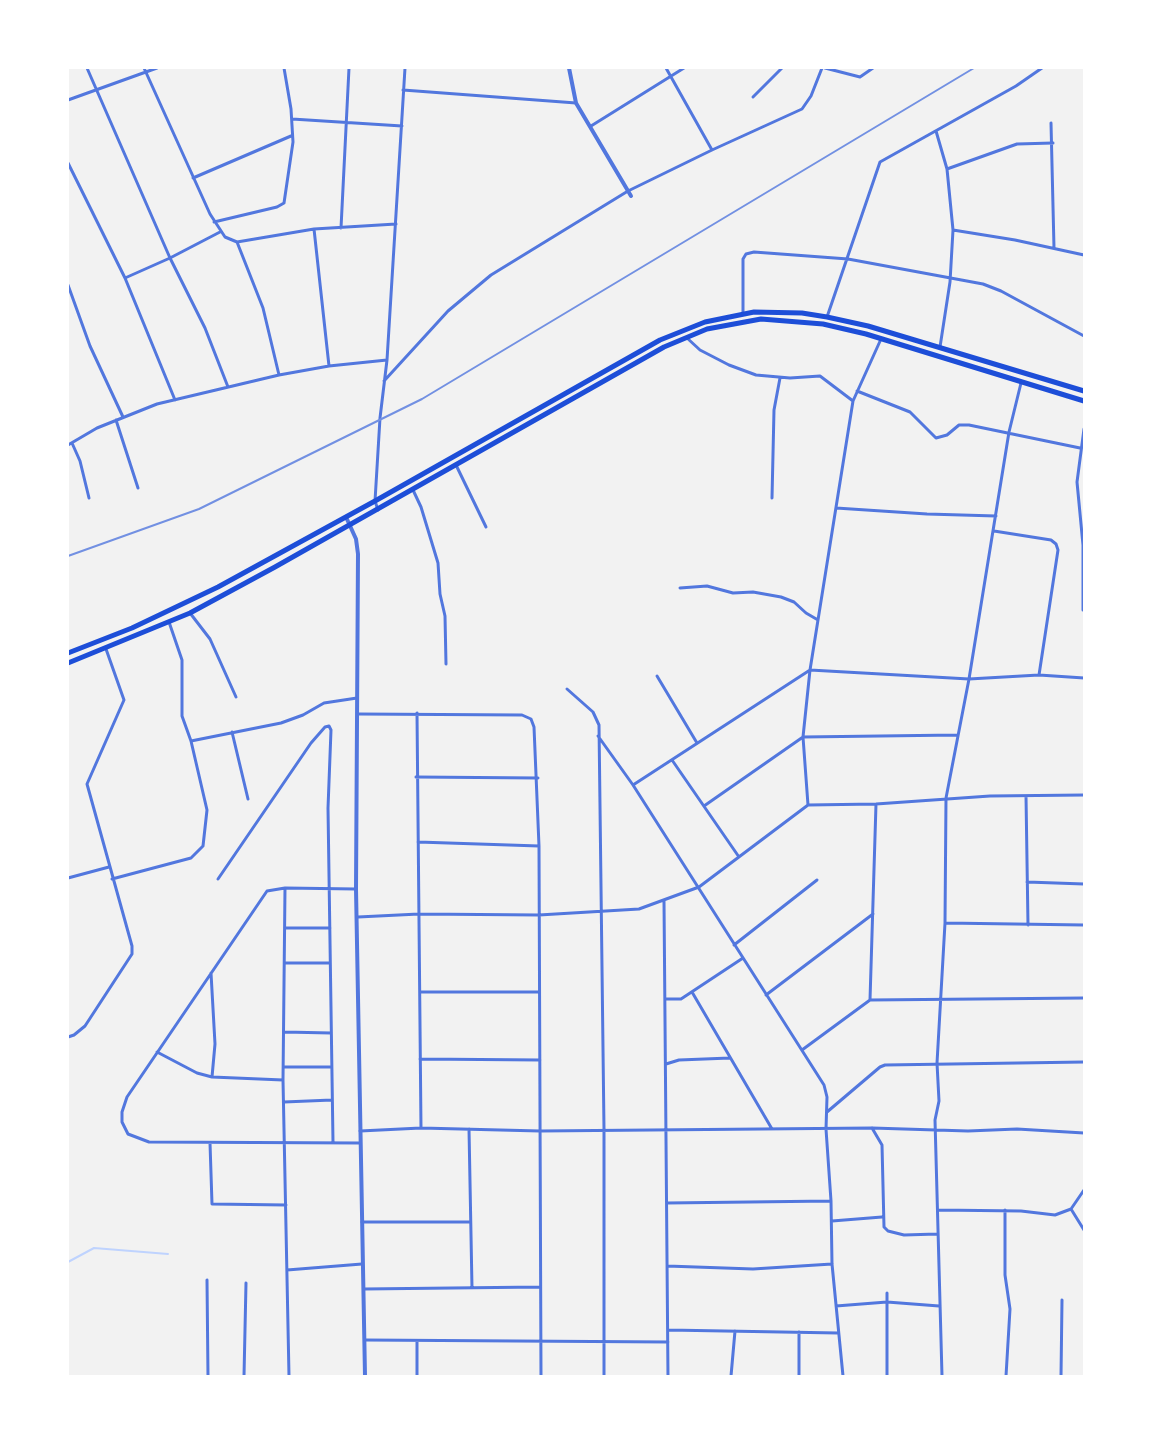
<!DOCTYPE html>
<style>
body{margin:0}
#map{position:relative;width:1152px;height:1444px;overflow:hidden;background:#f2f2f2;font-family:"Archivo Narrow",sans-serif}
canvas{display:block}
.frame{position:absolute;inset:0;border:69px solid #fff;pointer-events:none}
</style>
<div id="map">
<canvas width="1152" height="1444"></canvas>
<div class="frame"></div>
</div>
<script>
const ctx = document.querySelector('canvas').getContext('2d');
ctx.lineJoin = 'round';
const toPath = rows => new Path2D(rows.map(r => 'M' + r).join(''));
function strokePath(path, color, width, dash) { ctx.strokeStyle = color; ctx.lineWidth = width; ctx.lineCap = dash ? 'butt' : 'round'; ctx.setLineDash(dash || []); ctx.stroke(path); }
const stream = toPath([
 [68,1262,94,1248,168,1254]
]);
const minor = toPath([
 [87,68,170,258,205,328,228,387],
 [144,68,210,214,225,237,237,242,314,229,396,224],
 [666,68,712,150],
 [825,68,860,77,873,68],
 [403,90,576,103],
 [753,97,782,68],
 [68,100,157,68],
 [292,119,402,126],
 [1051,123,1054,248],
 [591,126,684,68],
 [936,131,947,169,953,230,950,282,940,347],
 [68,163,125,278,175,400],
 [947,169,1017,144,1053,143],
 [193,178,291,136],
 [214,222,277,207,284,203,293,142,291,109,284,68],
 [341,228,349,68],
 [314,229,329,366],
 [953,230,1015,240,1084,255],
 [237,242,263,308,279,375],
 [125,278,170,258,220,232],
 [68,285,90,346,123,417],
 [743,313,743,259,746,254,754,252,848,259,983,284,1001,291,1084,336],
 [827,317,880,162,1016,86,1042,68],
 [687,338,700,350,729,365,756,375,790,378,820,376,853,401],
 [384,381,448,311,491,275,628,191,712,150,802,109,811,96,822,68],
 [857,391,910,412,936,438,947,435,959,425,969,425,1080,448],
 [116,420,138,488],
 [72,443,80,461,89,498],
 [68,445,97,428,157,404,279,375,329,366,387,360],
 [456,465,486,527],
 [413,490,421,507,438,563,440,594,445,616,446,664],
 [772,498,774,410,780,378],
 [836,508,927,514,996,516],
 [378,510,375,501,380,418,387,360,405,68],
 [994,531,1051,540,1056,544,1058,550,1039,675],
 [680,588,707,586,733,593,753,592,781,597,794,602,806,613,818,620],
 [1083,610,1083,545,1077,482,1084,429],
 [190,613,210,639,236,697],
 [657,676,697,743],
 [567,689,593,712,599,725,604,1129,604,1376],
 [417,713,421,1128],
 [358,714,522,715,531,719,534,727,539,846,541,1376],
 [232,732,248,799],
 [598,736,633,785,824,1085,827,1097,826,1129,831,1201,832,1264,843,1376],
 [191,741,281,723,303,715,324,703,357,698],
 [672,760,739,857],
 [416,777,538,778],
 [633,785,810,670,969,679,1039,675,1084,678],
 [1026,796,1028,925],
 [808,805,803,737,810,670,853,401,881,339],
 [704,806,803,737,957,735],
 [418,842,539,846],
 [68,878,109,867],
 [112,879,191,858,203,846,207,810,191,741,182,716,182,660,169,622],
 [218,879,311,743,325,727,329,726,331,730,328,808,333,1142],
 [1027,882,1084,884],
 [285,888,283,1080,289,1376],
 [356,889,285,888,267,891,127,1097,122,1112,122,1122,128,1134,149,1142,360,1143],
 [664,901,668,1376],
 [358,917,419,914,539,915,639,909,699,887,808,805,876,804,990,796,1084,795],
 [945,923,1084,925],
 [285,928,330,928],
 [734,945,817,880],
 [285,963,330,963],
 [420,992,539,992],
 [692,992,772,1129],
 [766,995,873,914],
 [665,999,681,999,743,958],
 [870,1000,876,804],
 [284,1032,331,1033],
 [68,1037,74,1035,85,1026,132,954,132,946,87,784,124,700,106,649],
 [802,1050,870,1000,1084,998],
 [157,1052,197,1073,212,1077,215,1044,211,973],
 [420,1059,540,1060],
 [666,1064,679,1060,730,1058],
 [284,1067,330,1067],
 [212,1077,283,1080],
 [284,1102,332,1100],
 [827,1112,880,1067,885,1065,1084,1062],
 [872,1128,882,1145,884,1227,888,1231,904,1235,937,1234],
 [469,1129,472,1288],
 [360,1131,421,1128,540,1131,872,1128,968,1131,1017,1129,1084,1133],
 [210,1143,212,1204,286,1205],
 [667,1203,831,1201],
 [1071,1209,1084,1230],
 [938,1210,1021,1211,1055,1215,1071,1209,1084,1190],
 [1005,1210,1005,1275,1010,1309,1006,1376],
 [832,1221,882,1217],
 [362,1222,470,1222],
 [667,1266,753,1269,832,1264],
 [287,1270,362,1264],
 [207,1280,208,1376],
 [364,1289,540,1287],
 [887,1293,887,1376],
 [836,1306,887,1302,939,1306],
 [668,1330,838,1333],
 [365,1340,668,1342],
 [417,1341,417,1376],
 [244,1376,246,1283],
 [731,1376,735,1331],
 [799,1376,799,1332],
 [942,1376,935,1120,939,1101,937,1063,945,923,946,798,969,679,1009,432,1021,383],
 [1061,1376,1062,1300]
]);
const tertiary = toPath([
 [569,68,576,103,631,196],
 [346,517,356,539,358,554,356,889,365,1376]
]);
const primary = toPath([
 [68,653,132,628,218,587,375,501,660,340,705,322,754,312,802,313,827,317,868,326,1084,391],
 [68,663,190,613,275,567,664,347,707,329,761,319,823,324,866,334,1084,401]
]);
const rail = toPath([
 [68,556,199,509,422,399,974,68]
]);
strokePath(stream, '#bfd3fe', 2);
strokePath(minor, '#5277de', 3);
strokePath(tertiary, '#5277de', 4);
strokePath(primary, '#1d4ed8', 5);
strokePath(rail, '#7290e2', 2);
</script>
